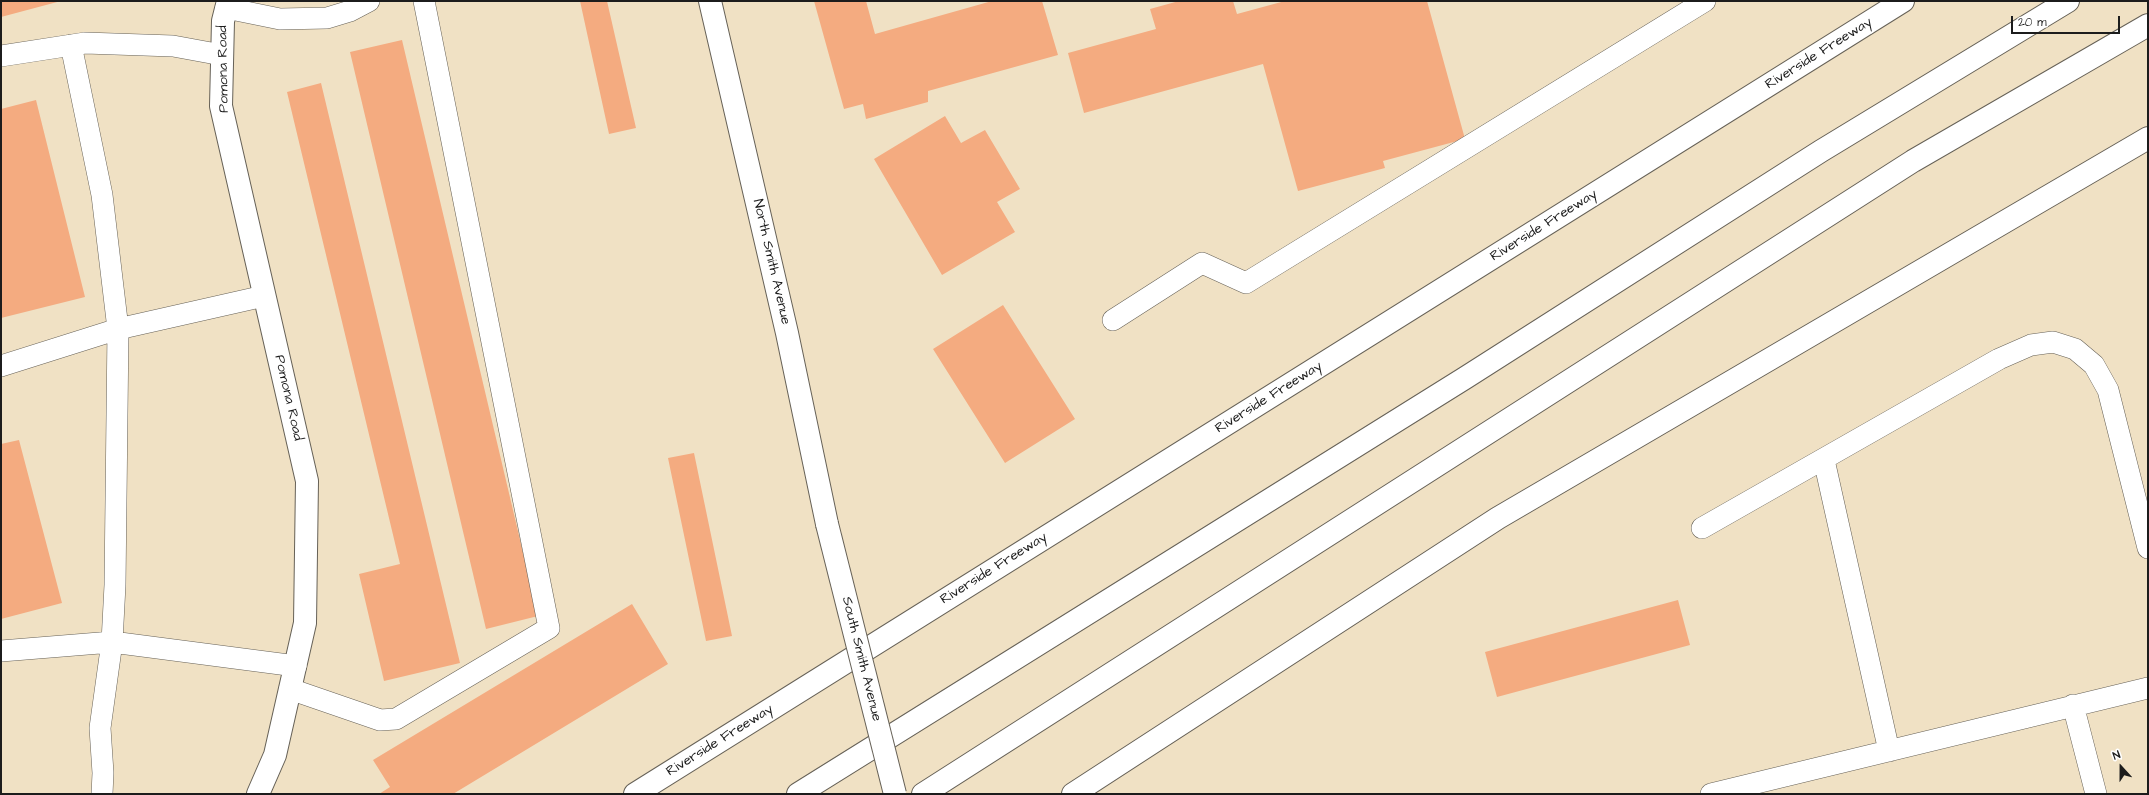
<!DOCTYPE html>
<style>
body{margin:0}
#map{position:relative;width:2149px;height:795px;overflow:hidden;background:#f0e1c4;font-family:"Architects Daughter",sans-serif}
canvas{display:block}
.frame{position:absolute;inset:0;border:2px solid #1c1c1c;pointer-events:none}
.north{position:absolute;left:2101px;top:747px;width:40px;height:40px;-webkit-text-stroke:3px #fff;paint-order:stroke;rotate:339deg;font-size:11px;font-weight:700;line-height:16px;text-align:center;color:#1c1c1c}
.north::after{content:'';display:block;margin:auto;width:14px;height:18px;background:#1c1c1c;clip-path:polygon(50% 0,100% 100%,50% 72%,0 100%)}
.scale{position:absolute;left:2011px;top:16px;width:109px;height:18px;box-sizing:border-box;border:2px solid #1c1c1c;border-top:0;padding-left:5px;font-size:12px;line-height:14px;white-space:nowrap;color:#1c1c1c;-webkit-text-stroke:3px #fff;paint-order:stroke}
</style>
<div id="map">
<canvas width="2149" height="795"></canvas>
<div class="frame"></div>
<div class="north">N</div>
<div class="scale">20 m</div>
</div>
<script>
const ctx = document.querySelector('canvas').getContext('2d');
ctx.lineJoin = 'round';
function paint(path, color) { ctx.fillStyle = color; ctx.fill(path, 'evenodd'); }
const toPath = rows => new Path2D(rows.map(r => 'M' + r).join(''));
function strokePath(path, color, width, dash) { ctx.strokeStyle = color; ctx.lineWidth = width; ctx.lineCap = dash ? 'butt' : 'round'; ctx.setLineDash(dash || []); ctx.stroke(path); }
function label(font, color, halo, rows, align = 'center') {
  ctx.font = font + ' "Architects Daughter",sans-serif'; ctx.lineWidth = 3.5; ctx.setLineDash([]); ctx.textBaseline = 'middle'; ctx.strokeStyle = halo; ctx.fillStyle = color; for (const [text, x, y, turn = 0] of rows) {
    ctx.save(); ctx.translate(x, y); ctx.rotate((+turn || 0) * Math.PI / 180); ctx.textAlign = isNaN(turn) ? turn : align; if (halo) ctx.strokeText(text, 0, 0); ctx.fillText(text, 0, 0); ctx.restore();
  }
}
const building = toPath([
 [1,1,61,1,1,17],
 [580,1,607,1,636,128,609,134],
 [814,1,866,1,875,34,992,1,1042,1,1058,55,928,91,928,102,866,119,863,104,844,109],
 [1179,1,1233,1,1237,14,1285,1,1427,1,1465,139,1383,161,1385,168,1298,191,1263,64,1084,113,1068,53,1156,29,1150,9],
 [402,40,538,616,486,629,350,52],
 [321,83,460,663,384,681,359,574,400,564,287,92],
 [36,100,85,297,1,318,1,109],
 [945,116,961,143,985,130,1020,189,997,202,1015,232,942,275,874,159],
 [1003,305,1075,419,1005,463,933,349],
 [19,440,62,603,1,619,1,444],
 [694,453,732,636,706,641,668,458],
 [1678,600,1690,645,1497,697,1485,652],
 [632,604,668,664,453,794,379,794,390,787,373,760]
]);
const lane = toPath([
 [226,8,280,19,327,18,350,11,369,1],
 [71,45,102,195,118,329,115,585,112,642,296,666],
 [1,56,85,43,173,46,222,55],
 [1113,320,1202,263,1246,283,1705,1],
 [1,366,118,329,264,296],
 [1824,460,1889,751],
 [1702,528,1999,359,2031,345,2053,342,2075,349,2094,365,2108,390,2148,548],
 [1,651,112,642,100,728,103,773,102,794],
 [290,689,380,720,396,719,549,628,424,1],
 [2073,705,2096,794],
 [1711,794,2148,688]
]);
const secondary = toPath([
 [228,1,223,21,221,106,307,481,305,623,275,755,258,794],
 [710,1,787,333,827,524]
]);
const highway = toPath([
 [635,794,1903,1],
 [798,794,1465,378,1821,151,2068,1],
 [923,794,1913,161,2148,25],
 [1073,794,1498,518,2148,138]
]);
const secondaryBridge = toPath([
 [827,524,895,794]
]);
const streetNames = [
 ["Riverside Freeway",1819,54,-32],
 ["Pomona Road",224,69,-91],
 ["Riverside Freeway",1544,226,-32],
 ["North Smith Avenue",771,262,77],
 ["Pomona Road",288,398,77],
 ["Riverside Freeway",1269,398,-32],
 ["Riverside Freeway",994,569,-32],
 ["South Smith Avenue",861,659,76],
 ["Riverside Freeway",720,741,-32]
];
paint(building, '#f4ab80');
strokePath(lane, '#666157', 22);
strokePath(secondary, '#666157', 24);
strokePath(highway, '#666157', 24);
strokePath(lane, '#fff', 21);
strokePath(secondary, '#fff', 22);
strokePath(highway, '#fff', 22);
strokePath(secondaryBridge, '#666157', 24, []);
strokePath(secondaryBridge, '#fff', 22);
label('14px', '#1c1c1c', '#fff', streetNames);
</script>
